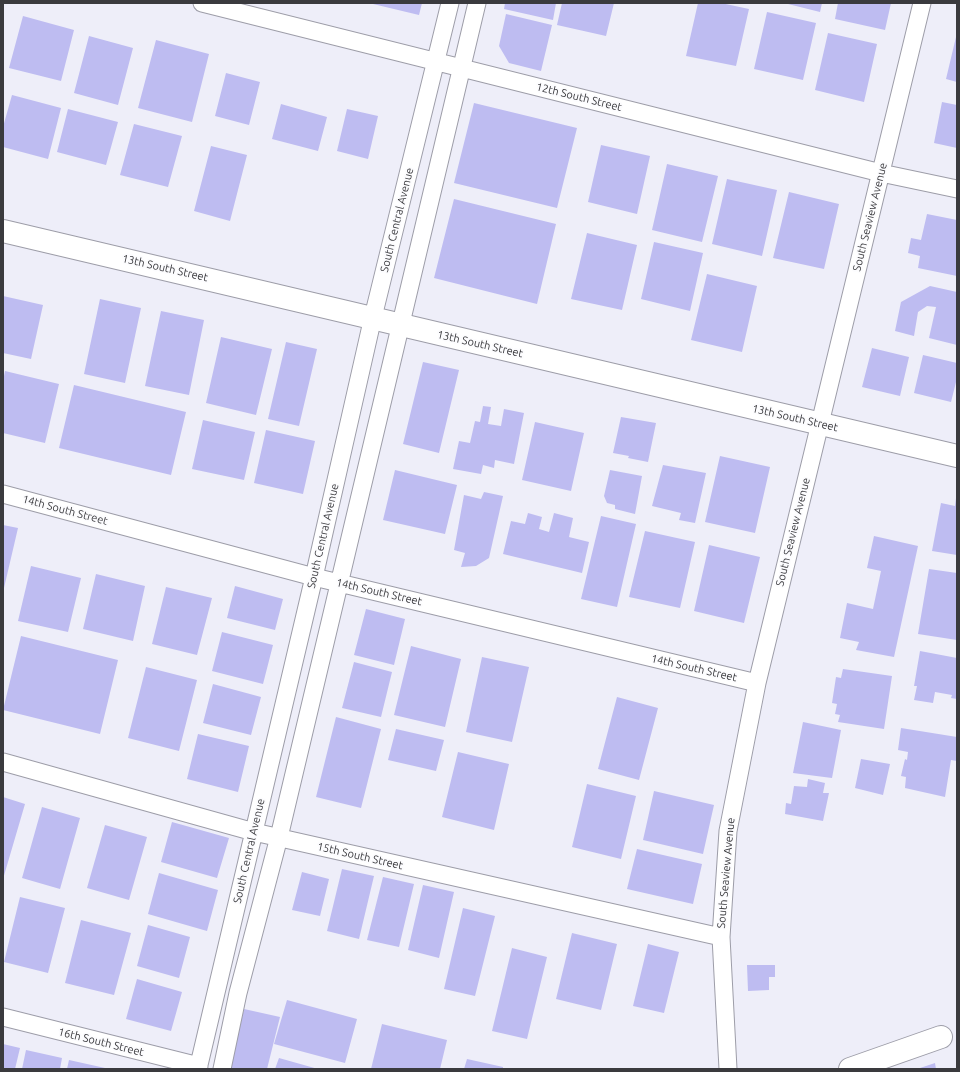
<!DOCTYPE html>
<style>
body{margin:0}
#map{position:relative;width:960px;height:1072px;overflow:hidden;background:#eeeef9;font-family:Ubuntu,sans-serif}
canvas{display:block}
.frame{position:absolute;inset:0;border:4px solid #3a3a3e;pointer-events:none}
</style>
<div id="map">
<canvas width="960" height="1072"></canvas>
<div class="frame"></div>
</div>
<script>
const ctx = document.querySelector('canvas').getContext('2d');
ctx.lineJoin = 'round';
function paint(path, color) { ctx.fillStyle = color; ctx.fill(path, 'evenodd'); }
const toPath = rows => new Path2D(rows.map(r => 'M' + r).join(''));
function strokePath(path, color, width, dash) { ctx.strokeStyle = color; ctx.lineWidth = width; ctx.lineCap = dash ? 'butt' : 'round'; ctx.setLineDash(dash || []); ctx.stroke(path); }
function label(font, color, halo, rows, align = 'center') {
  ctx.font = font + ' Ubuntu,sans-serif'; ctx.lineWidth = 3.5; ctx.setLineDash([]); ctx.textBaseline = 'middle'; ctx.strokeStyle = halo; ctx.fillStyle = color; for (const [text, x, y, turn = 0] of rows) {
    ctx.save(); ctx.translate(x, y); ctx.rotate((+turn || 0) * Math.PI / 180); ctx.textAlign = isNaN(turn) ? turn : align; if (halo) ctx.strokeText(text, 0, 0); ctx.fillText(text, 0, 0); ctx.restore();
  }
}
const building = toPath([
 [373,3,422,3,419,15,373,4],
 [505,3,556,3,553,20,504,9],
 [562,3,614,3,606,36,557,25],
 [698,3,721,3,749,9,736,66,686,56],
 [784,3,822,3,820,12],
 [838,3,891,3,885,30,835,19],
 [767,12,816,23,803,80,754,69],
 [506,14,552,25,541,71,509,63,499,46],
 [23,16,74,30,61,81,9,68],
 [828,33,877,44,864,102,815,90],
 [89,36,133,48,118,105,74,93],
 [956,37,957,37,957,82,946,79],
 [156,40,209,54,192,122,138,108],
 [226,73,260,82,249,125,215,116],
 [12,95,61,108,48,159,3,147,3,127],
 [942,102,957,105,957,148,934,143],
 [474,103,577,128,557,208,454,183],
 [281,104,327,117,318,151,272,139],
 [68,109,118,122,106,165,57,152],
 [347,109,378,116,368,159,337,151],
 [134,124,182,136,168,187,120,175],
 [601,145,650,156,637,214,588,202],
 [211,146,247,155,230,221,194,211],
 [667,164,718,176,702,242,652,230],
 [727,179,777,190,762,256,712,244],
 [789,192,839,204,824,269,773,258],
 [454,199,556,224,537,304,434,278],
 [927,214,957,220,957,276,918,268,920,256,908,253,911,238,921,240],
 [587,233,637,245,622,310,571,299],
 [654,242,703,253,690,311,641,299],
 [707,274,757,286,742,352,691,340],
 [930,286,957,292,957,345,929,338,936,307,927,306,918,312,914,336,895,331,901,302],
 [3,296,43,305,31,359,3,353],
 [100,299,141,308,125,383,84,374],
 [161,311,204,320,189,395,145,386],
 [221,337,272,349,256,415,206,403],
 [286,342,317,349,299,426,268,419],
 [872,348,909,357,900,396,862,387],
 [923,355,957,363,957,378,951,402,914,393],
 [423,362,459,370,439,453,403,444],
 [5,371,59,384,45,443,3,433,3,381],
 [74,385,186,412,171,475,59,448],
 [483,406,491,407,488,424,501,426,504,409,524,413,514,464,495,460,494,468,483,465,481,474,453,469,459,441,470,443,475,421,480,422],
 [621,417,656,423,648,462,628,458,629,456,613,453],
 [203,420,255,432,244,480,192,469],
 [535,422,584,433,571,491,522,480],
 [266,430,315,441,303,494,254,483],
 [720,456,770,467,755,533,705,522],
 [663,465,706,473,695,523,679,520,681,513,652,506],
 [395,470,457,485,445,534,383,520],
 [610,470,642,476,635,514,615,509,615,505,607,503,604,496],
 [484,492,503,496,489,558,476,566,461,567,465,553,454,550,464,495,481,499],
 [956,498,957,555,932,551,941,503,955,506],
 [528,513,542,517,539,529,549,532,554,513,573,518,569,537,589,542,582,573,503,554,511,521,525,524],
 [601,516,636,524,617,607,581,599],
 [3,525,18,528,4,588,3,588],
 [645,531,695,542,680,608,629,597],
 [874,536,918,546,894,657,856,650,859,642,840,638,847,603,873,609,881,571,867,568],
 [709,545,760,557,744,623,694,611],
 [31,566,81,578,68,632,18,621],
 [929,569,957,573,957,640,918,634],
 [96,574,145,586,133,641,83,629],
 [235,586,283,599,275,630,227,618],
 [166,587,212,598,197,655,152,644],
 [366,609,405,619,394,665,354,655],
 [222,632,273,645,263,684,212,671],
 [21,636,118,660,100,734,3,710],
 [411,646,461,659,445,727,394,715],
 [920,651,957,658,957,699,951,698,952,695,935,692,933,703,914,700,917,686,914,686],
 [482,657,529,667,512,742,466,732],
 [354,662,392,672,381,717,342,708],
 [146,667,197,680,179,751,128,738],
 [843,669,892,676,884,729,838,722,840,715,835,714,837,704,832,703,836,677,841,678],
 [213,684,261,697,251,735,203,723],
 [617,697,658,708,639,780,598,769],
 [336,717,381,729,361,808,316,797],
 [803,722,841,730,832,778,793,773],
 [901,728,957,737,957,761,951,760,945,797,905,788,906,777,901,776,905,759,907,760,908,752,898,750],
 [396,729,444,740,436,771,388,760],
 [198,734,249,746,238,792,187,779],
 [458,752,509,764,494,830,442,817],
 [861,759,890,764,883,795,855,788],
 [808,779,825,783,823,793,829,793,823,821,785,814,786,803,791,804,794,786,807,787],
 [587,784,636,796,621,859,572,847],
 [654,791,714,805,703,854,643,840],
 [3,797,25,804,3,879],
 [42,807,80,818,60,889,22,878],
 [172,822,229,838,217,878,161,862],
 [105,825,147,837,129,900,87,888],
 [637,849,702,864,693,904,627,889],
 [342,869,374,876,359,939,327,931],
 [302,872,329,879,320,916,292,910],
 [159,873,218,890,207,931,148,914],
 [383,877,414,884,399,947,367,940],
 [423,885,454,892,439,958,408,950],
 [20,897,65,908,48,973,4,962],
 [463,908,495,916,475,996,444,989],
 [81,920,131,933,114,995,65,983],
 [148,925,190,937,179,978,137,966],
 [572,933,617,944,601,1010,556,999],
 [648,944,679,952,664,1013,633,1006],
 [512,948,547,957,527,1039,492,1031],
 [747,965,775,965,775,977,769,977,769,990,748,991],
 [137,979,182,992,171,1031,126,1019],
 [287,1000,357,1019,345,1063,274,1044],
 [244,1009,280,1017,267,1069,230,1069],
 [382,1024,447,1040,440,1069,371,1069],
 [3,1044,20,1048,15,1069,3,1069],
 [26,1050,62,1058,60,1069,22,1069],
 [279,1058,318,1069,275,1069],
 [467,1059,503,1067,503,1069,464,1069],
 [69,1060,105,1068,105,1069,67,1069],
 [935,1063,936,1069,917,1069]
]);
const street = toPath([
 [202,3,881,173,957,189],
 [3,494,314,577,757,683],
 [3,762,254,832,721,937],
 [3,1017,199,1066],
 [198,1069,314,577,373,317,450,3],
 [222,1069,238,993,279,837,477,3],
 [728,1069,721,937,728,831,757,683,922,3]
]);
const secondary = toPath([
 [3,231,957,456],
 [850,1069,941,1037]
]);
const streetNames = [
 ["12th South Street",579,97,14],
 ["South Seaview Avenue",870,217,-76],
 ["South Central Avenue",397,220,-76],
 ["13th South Street",165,268,13],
 ["13th South Street",480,344,13],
 ["13th South Street",795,418,13],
 ["14th South Street",65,510,15],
 ["South Seaview Avenue",793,532,-76],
 ["South Central Avenue",323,536,-77],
 ["14th South Street",379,592,13],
 ["14th South Street",694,668,13],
 ["South Central Avenue",249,851,-77],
 ["15th South Street",360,856,13],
 ["South Seaview Avenue",726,873,-85],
 ["16th South Street",101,1042,14]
];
paint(building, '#bebcf1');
strokePath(street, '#9d9da8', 19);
strokePath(secondary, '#9d9da8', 24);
strokePath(street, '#fff', 17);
strokePath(secondary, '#fff', 22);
label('11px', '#3a3a3e', '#fcfcfe', streetNames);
</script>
